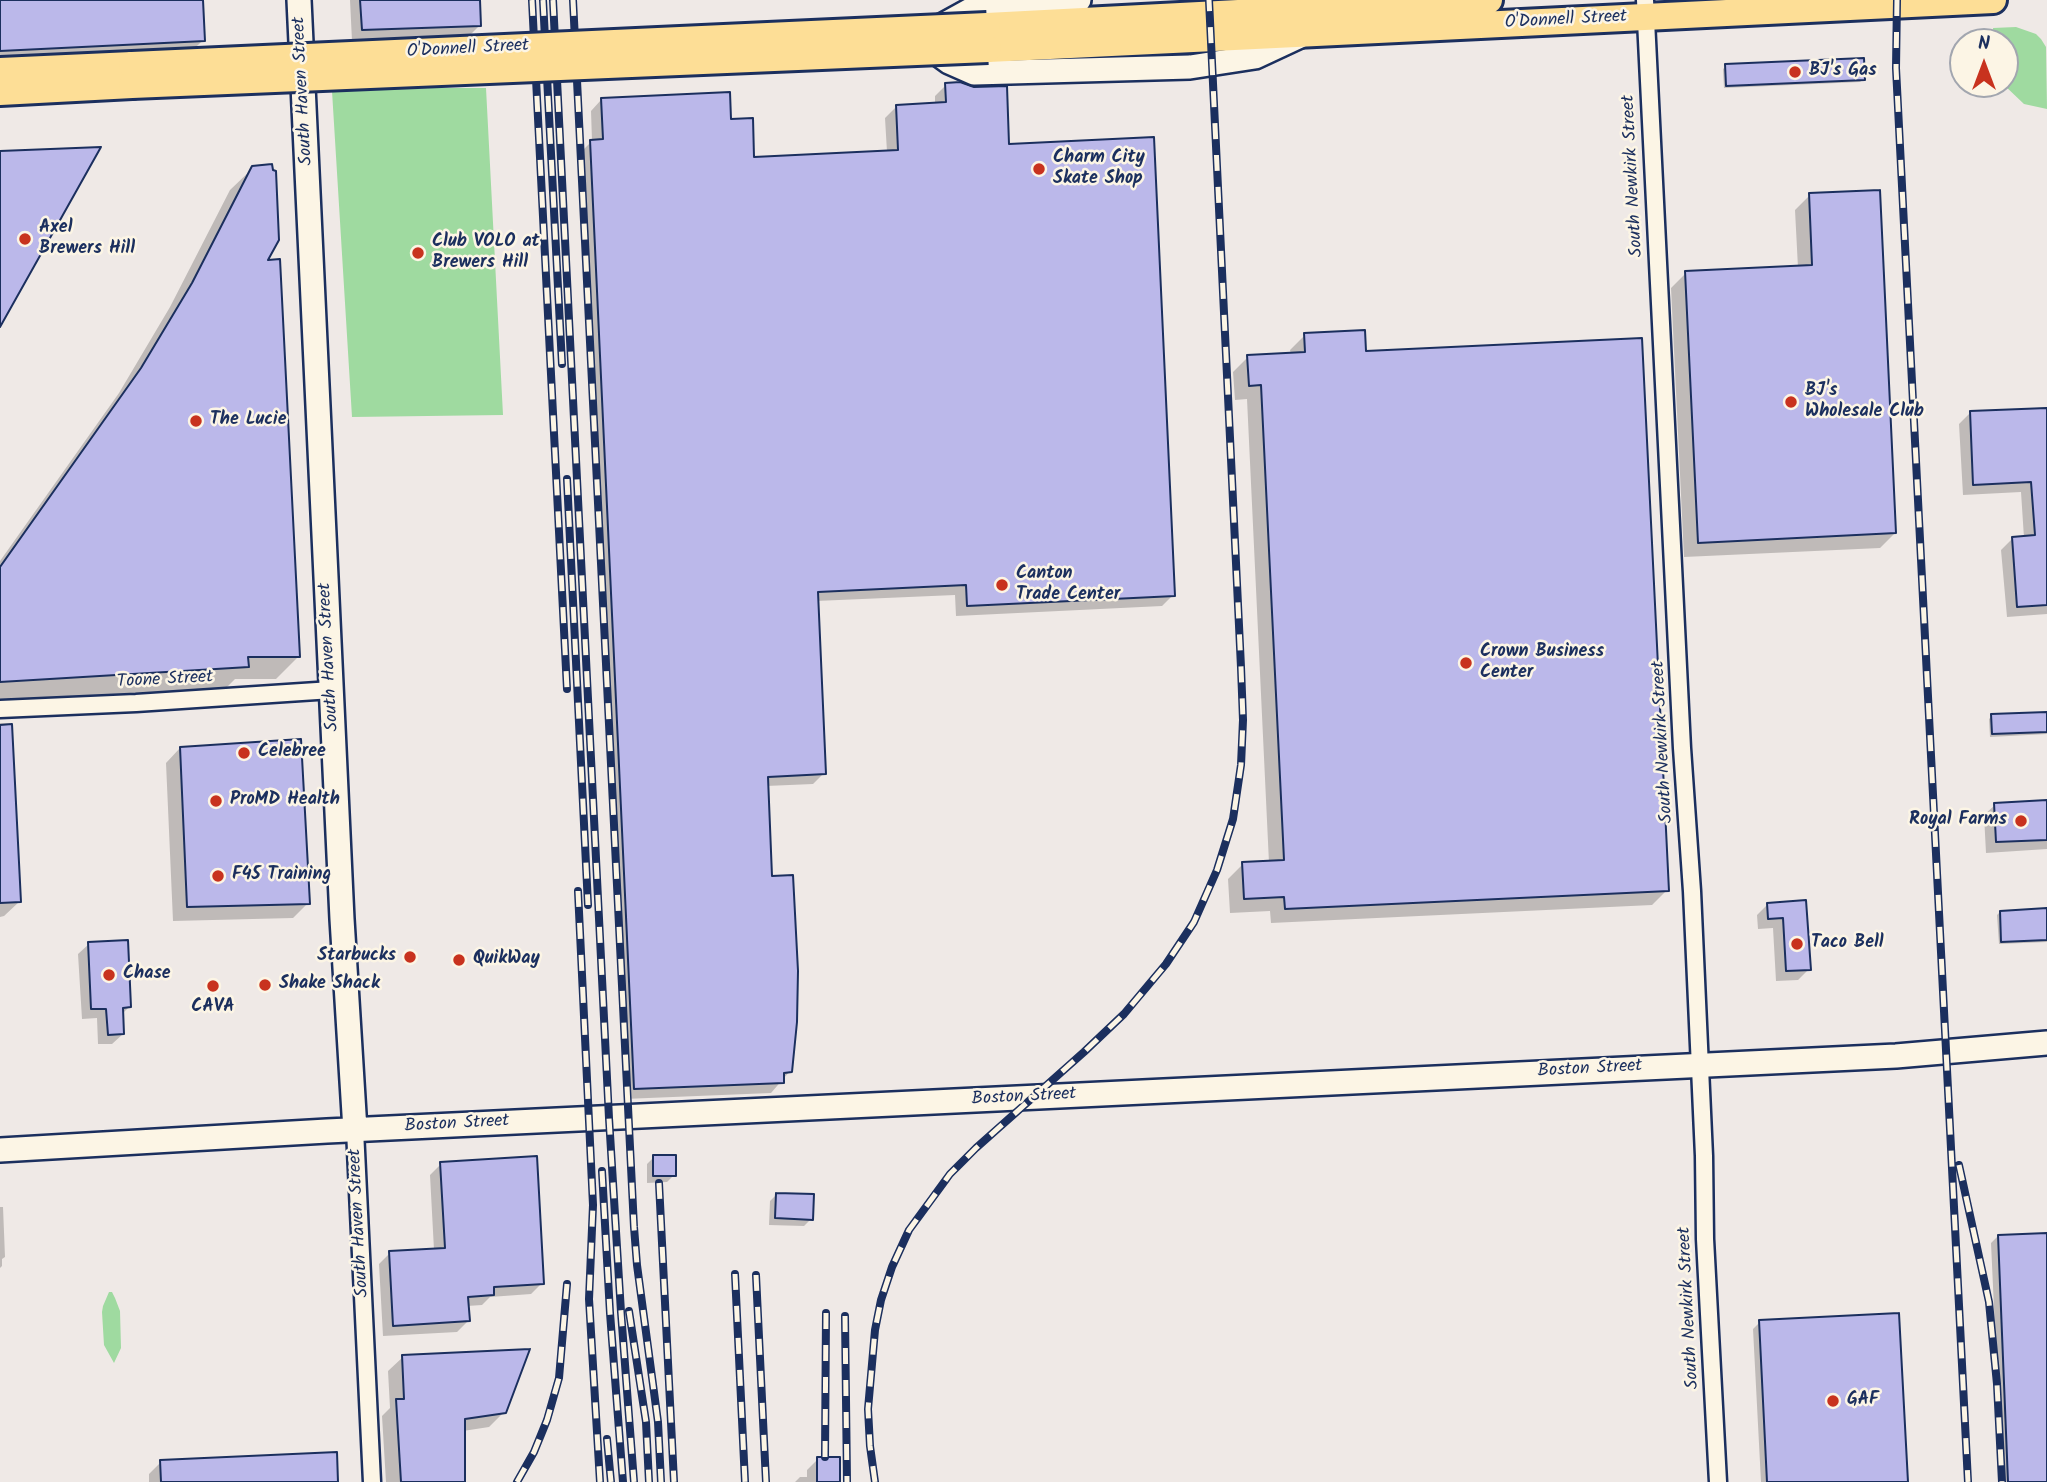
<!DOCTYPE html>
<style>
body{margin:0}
#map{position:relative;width:2047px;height:1482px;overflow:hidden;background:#efe9e6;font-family:Kalam,sans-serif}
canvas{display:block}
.north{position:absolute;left:1949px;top:28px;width:70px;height:70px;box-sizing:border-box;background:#fcf5e5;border:2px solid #a2a6af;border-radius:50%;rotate:0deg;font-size:19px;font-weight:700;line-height:28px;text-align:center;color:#1b2f5e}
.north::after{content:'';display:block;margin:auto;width:24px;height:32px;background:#c8321e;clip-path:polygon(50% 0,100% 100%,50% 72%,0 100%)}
</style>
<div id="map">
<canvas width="2047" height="1482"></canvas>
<div class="north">N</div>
</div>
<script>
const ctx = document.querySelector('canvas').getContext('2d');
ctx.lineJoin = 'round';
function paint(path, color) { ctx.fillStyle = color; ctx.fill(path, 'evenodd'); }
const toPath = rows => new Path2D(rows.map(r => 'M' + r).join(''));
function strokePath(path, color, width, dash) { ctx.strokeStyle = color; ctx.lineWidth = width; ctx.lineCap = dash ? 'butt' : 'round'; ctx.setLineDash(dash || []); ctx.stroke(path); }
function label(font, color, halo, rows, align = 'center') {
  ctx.font = font + ' Kalam,sans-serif'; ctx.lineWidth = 5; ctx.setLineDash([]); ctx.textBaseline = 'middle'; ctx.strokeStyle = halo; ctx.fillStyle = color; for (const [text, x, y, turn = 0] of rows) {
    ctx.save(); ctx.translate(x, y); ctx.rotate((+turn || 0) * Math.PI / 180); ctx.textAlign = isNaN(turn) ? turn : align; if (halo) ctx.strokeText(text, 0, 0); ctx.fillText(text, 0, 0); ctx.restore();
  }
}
const green = toPath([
 [2016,27,2036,34,2041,39,2046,47,2047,109,2024,104,2003,84,2005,84,2005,42,1994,42,1993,28],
 [432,88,486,88,503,415,352,417,332,91],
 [109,1292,112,1292,115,1298,120,1311,121,1348,114,1363,104,1345,102,1312,103,1306]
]);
const shadow = toPath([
 [0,0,201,0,203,40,188,55,0,65],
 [350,0,478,0,479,26,469,36,352,41],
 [1726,66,1863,79,1860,82,1724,88,1723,69],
 [946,85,1008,146,1173,595,1162,606,956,616,955,595,816,601,824,773,813,784,766,786,771,878,790,1071,771,1093,624,1099,580,153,592,141,591,111,601,100,730,120,753,159,887,152,885,118,896,107,935,105,935,96],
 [253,168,265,261,298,657,276,679,235,679,225,689,0,703,0,561,119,393,170,307,230,190],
 [1810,195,1895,533,1880,548,1684,557,1671,288,1686,273,1798,268,1795,210],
 [1305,335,1364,353,1667,890,1652,905,1271,923,1270,911,1230,913,1228,879,1243,864,1269,863,1247,399,1235,400,1233,372,1248,357,1291,355,1290,350],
 [2047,407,2047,614,2007,617,2001,550,2012,539,2024,538,2021,492,1963,495,1959,424,1970,413,2035,410,2037,408],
 [2047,714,2047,734,1990,737,1989,719,1992,716],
 [0,723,10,723,19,902,4,916,0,917],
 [180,748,308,903,293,918,173,921,166,763],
 [2047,802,2047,849,1986,853,1984,815,1995,805],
 [1805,902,1809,969,1798,980,1776,981,1773,928,1758,929,1757,915,1768,904],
 [2047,910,2047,942,1999,944,1997,915,2000,912],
 [89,944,129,1007,122,1014,123,1034,112,1044,98,1044,97,1018,82,1019,78,954],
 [654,1157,674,1175,667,1182,647,1183,647,1164],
 [441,1164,542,1283,531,1294,490,1297,482,1305,467,1306,468,1321,457,1332,383,1336,379,1264,390,1253,434,1250,430,1175],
 [777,1194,811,1219,804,1226,769,1225,770,1201],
 [0,1207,3,1207,5,1257,2,1259,2,1266,0,1268],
 [2047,1234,2047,1482,2002,1482,1991,1243,1998,1236],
 [1760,1322,1906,1482,1761,1482,1753,1329],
 [403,1357,504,1412,489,1427,463,1431,463,1482,386,1482,382,1416,390,1408,388,1371],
 [818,1459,838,1482,795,1482,800,1477,807,1477,807,1470],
 [161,1462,336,1482,149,1482,149,1474]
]);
const building = toPath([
 [0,0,203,0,205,41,0,51,0,0],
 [360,0,480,0,481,26,362,30,360,0],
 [1864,58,1865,80,1726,86,1725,64,1864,58],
 [960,82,974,87,1007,86,1009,144,1154,137,1175,596,967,606,966,585,818,592,826,774,768,777,772,876,793,875,798,971,797,1022,792,1072,784,1073,784,1083,634,1089,590,140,603,139,601,98,730,92,731,119,753,118,754,157,898,150,896,105,946,102,945,83,960,82],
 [101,147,0,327,0,151,101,147],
 [272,164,273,170,276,171,279,240,268,260,280,259,300,657,248,657,249,667,0,682,0,567,141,368,192,283,252,166,272,164],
 [1880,190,1896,533,1698,543,1685,271,1812,265,1809,193,1880,190],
 [1365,330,1366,351,1642,338,1669,891,1285,909,1284,897,1244,899,1242,862,1284,860,1261,385,1249,386,1247,355,1305,352,1304,333,1365,330],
 [2047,408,2047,605,2017,607,2012,537,2035,535,2031,482,1973,485,1970,411,2047,408],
 [2047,712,2047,732,1992,734,1991,714,2047,712],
 [12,724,21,902,0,903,0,725,12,724],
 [301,739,310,904,187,907,180,747,301,739],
 [2047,800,2047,840,1996,842,1994,803,2047,800],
 [1806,900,1811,970,1786,971,1783,918,1768,919,1767,903,1806,900],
 [2047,908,2047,940,2001,942,2000,911,2047,908],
 [128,940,131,1007,123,1008,124,1034,108,1035,106,1009,91,1009,88,942,128,940],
 [653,1155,676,1155,676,1176,653,1176,653,1155],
 [537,1156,544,1284,494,1287,494,1295,468,1297,470,1321,393,1326,389,1251,445,1248,440,1162,537,1156],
 [776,1193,814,1194,813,1220,775,1218,776,1193],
 [2047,1233,2047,1482,2008,1482,1998,1235,2047,1233],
 [1899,1313,1908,1482,1767,1482,1759,1320,1899,1313],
 [530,1349,506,1413,465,1419,465,1482,401,1482,396,1399,404,1399,402,1355,530,1349],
 [337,1452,338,1482,161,1482,160,1460,337,1452],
 [817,1457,840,1457,840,1482,817,1482,817,1457]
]);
const street = toPath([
 [1645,0,1682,748,1692,891,1704,1156,1705,1239,1718,1482],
 [0,709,136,703,332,690],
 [355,1130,372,1482]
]);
const secondary = toPath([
 [299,0,342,919,355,1130],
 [934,30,974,8,1079,0],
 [927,46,949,62,974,73,1190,67,1255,57,1300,36],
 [0,1150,327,1131,1896,1056,2047,1043]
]);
const primary = toPath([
 [987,26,1489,0],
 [988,49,1993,0],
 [0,71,132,65],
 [0,92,132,85]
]);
const rail = toPath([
 [532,0,567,689],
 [543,0,562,364],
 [553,0,609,1118,621,1312,634,1482],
 [573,0,634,1227,637,1265,658,1422,661,1482],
 [1897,0,1896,68,1968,1482],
 [567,479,588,905],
 [578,891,593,1205,589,1299,600,1482],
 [1959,1165,1989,1302,1997,1384,2002,1482],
 [602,1171,610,1313,623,1482],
 [659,1183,674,1482],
 [735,1274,745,1482],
 [756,1275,766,1482],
 [629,1311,646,1422,649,1482],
 [845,1316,847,1482],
 [607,1439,611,1482],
 [825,1457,826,1313],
 [517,1482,534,1452,547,1420,559,1378,567,1284],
 [875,1482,870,1446,868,1409,875,1330,881,1300,892,1267,909,1230,950,1174,976,1148,1084,1052,1124,1014,1166,964,1194,922,1217,870,1233,819,1241,765,1243,720,1241,667,1209,0]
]);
const primaryBridge = toPath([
 [132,65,987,26],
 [132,85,988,49]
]);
const markers = [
 [1795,72,7,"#c8321e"],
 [1039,169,7,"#c8321e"],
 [25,239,7,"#c8321e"],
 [418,253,7,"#c8321e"],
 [1791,402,7,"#c8321e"],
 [196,421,7,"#c8321e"],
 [1002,585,7,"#c8321e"],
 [1466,663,7,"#c8321e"],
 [244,753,7,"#c8321e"],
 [216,801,7,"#c8321e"],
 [2021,821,7,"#c8321e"],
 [218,876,7,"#c8321e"],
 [1797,944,7,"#c8321e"],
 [410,957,7,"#c8321e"],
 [459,960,7,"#c8321e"],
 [109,975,7,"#c8321e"],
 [265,985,7,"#c8321e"],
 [213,986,7,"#c8321e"],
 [1833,1401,7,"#c8321e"]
];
const streetNames = [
 ["O'Donnell Street",1566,21,-3],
 ["O'Donnell Street",468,50,-3],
 ["South Haven Street",304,91,-93],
 ["South Newkirk Street",1634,176,-93],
 ["South Haven Street",330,657,-93],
 ["Toone Street",165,681,-3],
 ["South Newkirk Street",1664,742,-93],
 ["Boston Street",1590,1070,-3],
 ["Boston Street",1024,1098,-3],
 ["Boston Street",457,1125,-3],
 ["South Haven Street",360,1223,-93],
 ["South Newkirk Street",1690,1308,-93]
];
const poiNames = [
 ["BJ's Gas",1809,72],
 ["Charm City",1053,159],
 ["Skate Shop",1053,180],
 ["Axel",39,229],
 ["Brewers Hill",39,250],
 ["Club VOLO at",432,243],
 ["Brewers Hill",432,264],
 ["BJ's",1805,392],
 ["Wholesale Club",1805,413],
 ["The Lucie",210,421],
 ["Canton",1016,575],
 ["Trade Center",1016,596],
 ["Crown Business",1480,653],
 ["Center",1480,674],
 ["Celebree",258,753],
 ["ProMD Health",230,801],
 ["Royal Farms",2007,821,"right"],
 ["F45 Training",232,876],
 ["Taco Bell",1811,944],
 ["Starbucks",396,957,"right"],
 ["QuikWay",473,960],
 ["Chase",123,975],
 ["Shake Shack",279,985],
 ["CAVA",213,1008,"center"],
 ["GAF",1847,1401]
];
paint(green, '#9fdaa0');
paint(shadow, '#0003');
paint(building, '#bbb8ea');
strokePath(building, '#1b2f5e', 2);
strokePath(street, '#1b2f5e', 21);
strokePath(secondary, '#1b2f5e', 28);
strokePath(primary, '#1b2f5e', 32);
strokePath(street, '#fcf5e5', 16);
strokePath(secondary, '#fcf5e5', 23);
strokePath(primary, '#fdde96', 26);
strokePath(rail, '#1b2f5e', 8);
strokePath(rail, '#fcf5e5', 5, [16]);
strokePath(primaryBridge, '#1b2f5e', 32, []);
strokePath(primaryBridge, '#fdde96', 26);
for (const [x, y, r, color] of markers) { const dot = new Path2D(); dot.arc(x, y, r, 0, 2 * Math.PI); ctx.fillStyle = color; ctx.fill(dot); strokePath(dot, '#fcf5e5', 2.5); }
label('18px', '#1b2f5e', '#fcf5e5', streetNames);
label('bold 18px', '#1b2f5e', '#fcf5e5', poiNames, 'left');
</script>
